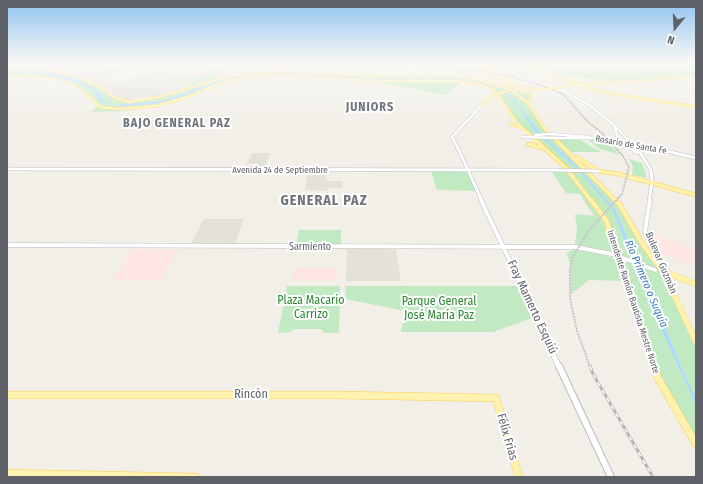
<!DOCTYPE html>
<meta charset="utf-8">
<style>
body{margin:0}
#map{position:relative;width:703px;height:484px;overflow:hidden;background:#f1efe7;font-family:"Fira Sans Condensed",sans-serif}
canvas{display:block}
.frame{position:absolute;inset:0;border:8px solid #5e6268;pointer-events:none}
.north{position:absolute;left:655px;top:8px;width:40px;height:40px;-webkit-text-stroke:3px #fff;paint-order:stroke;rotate:198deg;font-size:11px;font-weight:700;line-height:16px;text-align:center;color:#5e6268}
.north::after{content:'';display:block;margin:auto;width:14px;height:18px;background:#5e6268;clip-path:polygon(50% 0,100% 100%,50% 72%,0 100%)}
</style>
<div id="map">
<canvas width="703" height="484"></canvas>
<div class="frame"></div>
<div class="north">N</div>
</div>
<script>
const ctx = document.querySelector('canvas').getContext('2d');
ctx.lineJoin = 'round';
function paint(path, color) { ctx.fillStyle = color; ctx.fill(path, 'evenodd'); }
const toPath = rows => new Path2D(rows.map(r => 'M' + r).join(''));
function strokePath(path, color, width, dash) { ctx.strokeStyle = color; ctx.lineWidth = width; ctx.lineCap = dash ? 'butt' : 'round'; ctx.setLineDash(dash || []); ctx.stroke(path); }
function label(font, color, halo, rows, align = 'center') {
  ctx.font = font + ' "Fira Sans Condensed",sans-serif'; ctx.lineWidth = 4; ctx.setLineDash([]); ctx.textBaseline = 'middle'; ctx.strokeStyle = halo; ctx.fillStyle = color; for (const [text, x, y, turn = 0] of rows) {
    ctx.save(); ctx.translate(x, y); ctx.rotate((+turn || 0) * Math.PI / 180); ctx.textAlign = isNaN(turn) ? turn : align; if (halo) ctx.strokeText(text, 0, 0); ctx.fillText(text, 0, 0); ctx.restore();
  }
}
const industrial = toPath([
 [37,62,61,62,93,68,73,73,77,75,89,71,98,72,119,66,129,68,98,78,121,82,158,70,195,76,228,63,248,66,218,77,205,75,191,79,197,81,186,87,150,99,139,97,128,101,115,96,103,87,84,78,42,67,24,65]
]);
const education = toPath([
 [515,62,555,76,519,73,490,67],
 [252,153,270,153,265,168,245,168],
 [308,172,327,172,326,181,343,181,343,188,329,188,328,191,305,190],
 [204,219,244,219,235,244,191,244],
 [347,249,396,249,401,281,346,281]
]);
const medical = toPath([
 [651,234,696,248,696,265,660,254],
 [133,249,178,249,161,280,113,280],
 [294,268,338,268,338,280,292,280]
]);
const green = toPath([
 [521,62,696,62,696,77,613,81,560,75],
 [7,65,39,67,77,77,93,83,116,99,129,102,153,99,191,87,186,86,198,81,192,80,205,75,219,77,216,79,245,73,279,71,352,75,442,75,485,81,511,87,515,88,510,90,513,91,530,95,528,103,546,131,613,197,642,243,662,269,696,342,696,397,687,380,615,209,571,160,539,132,511,95,508,92,500,89,513,100,534,130,575,167,612,209,662,331,696,405,696,444,667,397,609,226,567,169,517,123,495,91,485,87,462,82,446,95,377,82,379,81,295,75,270,75,231,80,195,95,154,106,121,111,91,112,98,106,89,95,63,81,37,77,7,76,7,70,46,75,80,83,96,93,94,94,102,103,123,106,154,104,180,98,210,85,227,80,268,73,225,79,161,101,117,105,105,102,101,93,80,80,52,73,7,69],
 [555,139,580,140,601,152,571,152],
 [588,139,605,140,620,155,598,148],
 [629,159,642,163,647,178,632,175,633,167],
 [431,171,468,172,476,191,437,190],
 [551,171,566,172,590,202,604,223,613,252,575,244,577,229,575,214,594,216,580,194,566,193],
 [299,230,341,230,341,244,296,244],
 [573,250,595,252,616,259,622,281,589,280,571,294,571,267,567,254,568,252],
 [287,286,340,286,339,333,324,333,321,329,294,329,291,332,278,333],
 [345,286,518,286,532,318,493,332,401,332,405,311,346,299]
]);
const water = toPath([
 [7,69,52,73,80,80,101,93,105,102,117,105,161,101,225,79,238,76,278,72,307,73,369,79,439,77,461,78,484,83,505,91,515,100,539,132,571,160,615,209,687,380,696,397,696,405,662,331,612,209,575,167,534,130,513,100,499,89,479,82,452,78,366,79,274,73,227,80,210,85,180,98,154,104,123,106,102,103,94,94,96,93,80,83,46,75]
]);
const secondaryFar5 = toPath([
 [217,62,282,70],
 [325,62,419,72,450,70],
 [690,62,696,63],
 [444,68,441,67,493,72,555,87,577,98],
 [281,70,301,71],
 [311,72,329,62],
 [67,74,111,62],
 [33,78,55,81,55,83],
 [58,82,62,82,55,83,58,82],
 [68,85,84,92],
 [555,86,572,85],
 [570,87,588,85]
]);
const secondaryFar4 = toPath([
 [575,97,592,107,615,126,631,143],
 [615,128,618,140,623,143],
 [551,134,589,137],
 [522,137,530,137],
 [555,138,590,138,619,141],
 [455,143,452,137,482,105],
 [632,143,634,143]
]);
const secondaryFar3 = toPath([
 [455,142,482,201],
 [622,142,637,153],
 [630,142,641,154,651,170,652,183,649,201],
 [632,143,696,158],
 [7,169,553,170]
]);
const secondaryFar2 = toPath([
 [481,200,516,274],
 [650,200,645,231,662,269],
 [7,245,575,247,612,254]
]);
const secondaryFar1 = toPath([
 [516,273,559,367]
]);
const secondary = toPath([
 [559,366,611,477]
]);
const primaryFar5 = toPath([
 [474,62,493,72],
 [515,62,576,83],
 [7,65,39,67,77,77,99,86,115,98],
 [475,69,479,68],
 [7,76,31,76],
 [32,76,37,76,29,78,32,76],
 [37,76,63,81,82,90,91,98],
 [493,76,525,87],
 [502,84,518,89],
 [568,85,696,77],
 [583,86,600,92,639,98],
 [522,87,538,89],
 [518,89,531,94,531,98],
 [156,98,226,77,279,71,383,76,451,76,477,79,509,89,521,98],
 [184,98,231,80,270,75,295,75,373,81,457,81,481,85,494,90,500,98],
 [490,98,494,95]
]);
const primaryFar4 = toPath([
 [90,97,100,107,118,109,156,106,187,97],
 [114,97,129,102,159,97],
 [499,97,517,123,539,143],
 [520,97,528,103,546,131,559,143],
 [633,97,696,107],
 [482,105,491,97],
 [530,105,531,97],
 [511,124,522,128]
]);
const primaryFar3 = toPath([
 [538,142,567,169,591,201],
 [558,142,616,201],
 [528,144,545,149],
 [577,157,598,171,618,174,696,195]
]);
const primaryFar2 = toPath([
 [591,200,606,220,625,274],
 [615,200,620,205,642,243,664,274],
 [664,272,669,274]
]);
const primaryFar1 = toPath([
 [625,273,654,367],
 [664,273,696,342],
 [667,273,696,284]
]);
const primary = toPath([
 [654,366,658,378,696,444],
 [7,395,339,395,496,398,519,477],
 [7,473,196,477]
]);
const railFar1 = toPath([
 [407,62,503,75,535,83,561,93],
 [556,91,564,95,588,122,601,132,623,156,629,167,622,194,589,230,573,257,570,269,570,298,577,331,590,367]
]);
const rail = toPath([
 [590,366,593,374,653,477]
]);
const secondaryBridgeFar2 = toPath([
 [535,135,551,134],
 [530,137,555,138]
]);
const secondaryBridgeFar1 = toPath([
 [553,170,598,171]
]);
const secondaryBridge = toPath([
 [612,254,655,270]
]);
const primaryBridge = toPath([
 [481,69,491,76],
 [579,83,586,86],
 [539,90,570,86],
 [494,95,511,90]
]);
const farStreetnames = [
 ["Rosario de Santa Fe",631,145,10],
 ["Avenida 24 de Septiembre",280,170],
 ["Intendente Ramón Bautista Mestre Norte",633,302,72]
];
const streetNames = [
 ["Sarmiento",310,247],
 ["Bulevar Guzmán",661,263,67]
];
const waterNames = [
 ["Río Primero o Suquía",646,284,67]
];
const farDistrictnames = [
 ["JUNIORS",370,108],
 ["BAJO GENERAL PAZ",177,124]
];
const nearParknames = [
 ["Plaza Macario",311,301],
 ["Carrizo",311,315],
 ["Parque General",439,302],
 ["José María Paz",439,316]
];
const nearStreetnames = [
 ["Fray Mamerto Esquiú",532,307,65],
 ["Rincón",251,395],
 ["Félix Frías",507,437,74]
];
const districtNames = [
 ["GENERAL PAZ",324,201]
];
paint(industrial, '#e2e1db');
paint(education, '#e4e1d7');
paint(medical, '#fee6e3');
paint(green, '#c2eac2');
paint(water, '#a9d9ff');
strokePath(secondaryFar5, '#babdc3', 2.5);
strokePath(secondaryFar4, '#babdc3', 3);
strokePath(secondaryFar3, '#babdc3', 4);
strokePath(secondaryFar2, '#babdc3', 5);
strokePath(secondaryFar1, '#babdc3', 6);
strokePath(secondary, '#babdc3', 8);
strokePath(primaryFar5, '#fdce54', 2.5);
strokePath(primaryFar4, '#fdce54', 3);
strokePath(primaryFar3, '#fdce54', 4.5);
strokePath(primaryFar2, '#fdce54', 5.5);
strokePath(primaryFar1, '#fdce54', 6);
strokePath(primary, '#fdce54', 8);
strokePath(secondaryFar5, '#fff', 2);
strokePath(secondaryFar4, '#fff', 2.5);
strokePath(secondaryFar3, '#fff', 3);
strokePath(secondaryFar2, '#fff', 4);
strokePath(secondaryFar1, '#fff', 5);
strokePath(secondary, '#fff', 6);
strokePath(primaryFar5, '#fff2ae', 2);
strokePath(primaryFar4, '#fff2ae', 2.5);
strokePath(primaryFar3, '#fff2ae', 3.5);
strokePath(primaryFar2, '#fff2ae', 4.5);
strokePath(primaryFar1, '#fff2ae', 5.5);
strokePath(primary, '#fff2ae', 7);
strokePath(railFar1, '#b6b6b8', 1.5);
strokePath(rail, '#b6b6b8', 3);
strokePath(railFar1, '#fff', 1, [1.5]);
strokePath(rail, '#fff', 1.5, [4.5]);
strokePath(secondaryBridgeFar2, '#babdc3', 3, []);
strokePath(secondaryBridgeFar1, '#babdc3', 4, []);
strokePath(secondaryBridge, '#babdc3', 5, []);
strokePath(primaryBridge, '#fdce54', 2.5, []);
strokePath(secondaryBridgeFar2, '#fff', 2.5);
strokePath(secondaryBridgeFar1, '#fff', 3);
strokePath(secondaryBridge, '#fff', 4);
strokePath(primaryBridge, '#fff2ae', 2);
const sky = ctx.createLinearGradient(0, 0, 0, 130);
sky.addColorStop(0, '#8fc3f1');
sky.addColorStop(0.48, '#f9f8f4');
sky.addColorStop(1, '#f9f8f400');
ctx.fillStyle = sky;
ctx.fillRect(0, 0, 703, 130);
label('9px', '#5e6268', '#fff', farStreetnames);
label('10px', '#5e6268', '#fff', streetNames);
label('italic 11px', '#3b79bb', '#fff', waterNames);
ctx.letterSpacing = '1px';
label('bold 12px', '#6f747a', '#fff', farDistrictnames);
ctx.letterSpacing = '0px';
label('12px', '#2e8732', '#fff', nearParknames);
label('12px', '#5e6268', '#fff', nearStreetnames);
ctx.letterSpacing = '1px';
label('bold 14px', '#6f747a', '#fff', districtNames);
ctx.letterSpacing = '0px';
</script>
